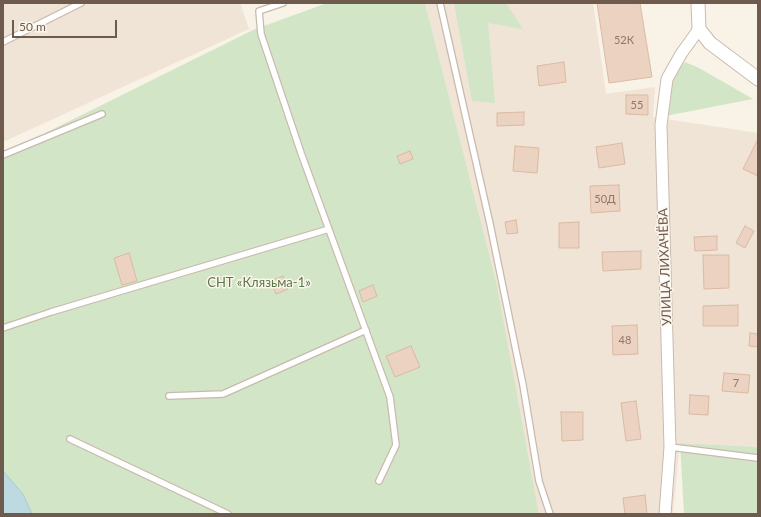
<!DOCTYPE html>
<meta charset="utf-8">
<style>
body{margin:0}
#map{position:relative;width:761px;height:517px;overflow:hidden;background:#f9f2e6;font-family:Lato,sans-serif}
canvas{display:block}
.frame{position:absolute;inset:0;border:4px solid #6f5a4e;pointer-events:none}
.scale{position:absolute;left:12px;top:20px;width:105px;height:18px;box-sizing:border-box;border:2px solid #6f5a4e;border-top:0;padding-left:5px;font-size:12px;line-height:14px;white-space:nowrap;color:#6f5a4e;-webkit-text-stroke:3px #fcf6ec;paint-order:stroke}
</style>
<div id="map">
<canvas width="761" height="517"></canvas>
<div class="frame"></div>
<div class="scale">50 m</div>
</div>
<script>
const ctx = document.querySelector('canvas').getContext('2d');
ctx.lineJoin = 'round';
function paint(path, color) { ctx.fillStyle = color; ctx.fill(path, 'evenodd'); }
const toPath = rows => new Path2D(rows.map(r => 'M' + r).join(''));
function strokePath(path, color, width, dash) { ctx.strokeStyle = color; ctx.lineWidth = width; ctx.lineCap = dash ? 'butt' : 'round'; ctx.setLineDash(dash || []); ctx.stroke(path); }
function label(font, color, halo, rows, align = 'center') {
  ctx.font = font + ' Lato,sans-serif'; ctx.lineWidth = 3; ctx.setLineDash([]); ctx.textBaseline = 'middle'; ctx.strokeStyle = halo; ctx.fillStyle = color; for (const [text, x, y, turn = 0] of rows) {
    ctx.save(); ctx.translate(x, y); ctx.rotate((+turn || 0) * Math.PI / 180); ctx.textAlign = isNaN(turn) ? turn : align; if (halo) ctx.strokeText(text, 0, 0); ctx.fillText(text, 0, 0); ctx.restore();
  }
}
const residential = toPath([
 [3,3,240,3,249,29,3,142],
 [425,3,593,3,606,94,655,87,653,117,758,133,758,447,680,443,673,514,539,514,497,285]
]);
const green = toPath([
 [327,3,425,3,497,285,539,514,32,514,23,494,3,471,3,154,253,30],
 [454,3,506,3,523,29,488,23,495,103,472,101],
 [685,62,699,68,753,99,665,116,664,103,673,77],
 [680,443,758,447,758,514,684,514]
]);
const water = toPath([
 [3,471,23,494,32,514,3,514,3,471]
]);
const building = toPath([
 [597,3,640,3,652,77,609,83,597,3],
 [564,62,566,82,539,86,537,66,564,62],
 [626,95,648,95,648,115,626,114,626,95],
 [524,112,524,125,497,126,497,113,524,112],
 [758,139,758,176,743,169,758,139],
 [622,143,625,164,599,168,596,147,622,143],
 [515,146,539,148,537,173,513,171,515,146],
 [410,151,413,159,400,164,397,156,410,151],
 [619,185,620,211,591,213,590,186,619,185],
 [516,220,518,233,507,234,505,222,516,220],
 [579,222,579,248,559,248,559,223,579,222],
 [745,226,754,231,745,248,736,243,745,226],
 [717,236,717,250,695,251,694,237,717,236],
 [641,251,641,269,603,271,602,252,641,251],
 [129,253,137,281,122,285,114,258,129,253],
 [703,255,729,255,729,288,704,289,703,255],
 [283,276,288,289,276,294,271,281,283,276],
 [373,285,377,296,363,302,359,291,373,285],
 [738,305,738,326,703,326,703,306,738,305],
 [637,325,638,354,613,355,612,326,637,325],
 [750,333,758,334,758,347,749,346,750,333],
 [411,346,420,367,395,377,386,356,411,346],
 [724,373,750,375,748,393,722,391,724,373],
 [690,395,709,396,708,415,689,414,690,395],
 [636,401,641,439,626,441,621,403,636,401],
 [561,412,583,412,583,440,562,441,561,412],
 [645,495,647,514,625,514,623,498,645,495]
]);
const service = toPath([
 [283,3,259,11,261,34,301,153,390,397,396,445,379,481],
 [440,3,490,224,523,385,539,481,550,514],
 [3,42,81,3],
 [3,155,102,114],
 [3,328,51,312,329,229],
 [169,396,223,394,366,330],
 [70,439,228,514],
 [670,447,758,458]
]);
const minor = toPath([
 [665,514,670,447,661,125,667,79,681,54,699,29]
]);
const tertiary = toPath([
 [698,3,699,29,710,43,758,79]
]);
const numberNames = [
 ["52К",624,40],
 ["55",637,105],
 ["50Д",605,199],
 ["48",625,340],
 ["7",736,383]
];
const streetNames = [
 ["УЛИЦА ЛИХАЧЁВА",665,267,-92]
];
const parkNames = [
 ["СНТ «Клязьма-1»",259,283]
];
paint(residential, '#f0e4d6');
paint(green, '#d2e5c7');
paint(water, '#bddae0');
strokePath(water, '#a5c9d0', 1);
paint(building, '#ebd2c1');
strokePath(building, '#dbbaa4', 1);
strokePath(service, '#c9baae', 8);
strokePath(minor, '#c9baae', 13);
strokePath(tertiary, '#c9baae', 15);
strokePath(service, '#fff', 5.5);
strokePath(minor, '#fff', 11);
strokePath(tertiary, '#fff', 13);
label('11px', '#8e786b', null, numberNames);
label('13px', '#6f5a4e', '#fcf6ec', streetNames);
label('13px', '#58794b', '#fcf6ec', parkNames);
</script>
